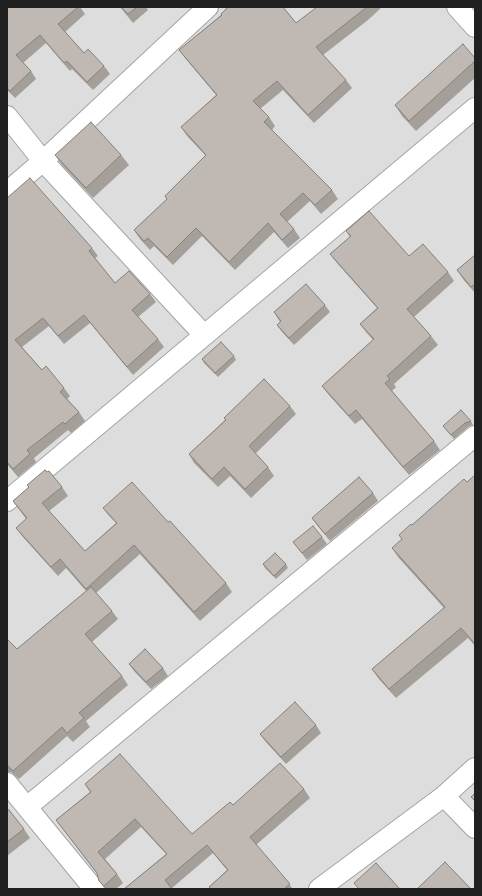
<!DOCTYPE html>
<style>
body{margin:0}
#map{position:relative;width:482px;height:896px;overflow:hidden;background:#f0ede7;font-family:Jost,sans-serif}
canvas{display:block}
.frame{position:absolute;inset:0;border:8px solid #202020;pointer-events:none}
</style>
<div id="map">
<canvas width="482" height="896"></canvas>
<div class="frame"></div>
</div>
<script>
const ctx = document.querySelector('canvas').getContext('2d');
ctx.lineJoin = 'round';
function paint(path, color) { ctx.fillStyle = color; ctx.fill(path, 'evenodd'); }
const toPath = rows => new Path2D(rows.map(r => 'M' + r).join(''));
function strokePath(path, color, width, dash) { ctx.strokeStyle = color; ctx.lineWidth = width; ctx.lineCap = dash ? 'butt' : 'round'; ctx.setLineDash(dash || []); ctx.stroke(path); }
const residential = toPath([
 [7,7,475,7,475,889,7,889]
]);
const minor = toPath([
 [457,7,475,27],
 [7,116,43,161,204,335],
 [7,192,43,161,208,7],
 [7,501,475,108],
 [7,783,94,889],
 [444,796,475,828],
 [27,807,475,436],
 [319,889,444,796,475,768]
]);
const wall = toPath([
 [9,7,80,7,85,14,65,32,84,53,104,66,110,74,93,90,72,69,70,71,46,43,23,63,31,71,36,79,15,98,7,90,7,9],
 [120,7,146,7,148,10,133,23],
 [225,7,283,7,296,23,317,7,382,7,368,20,323,55,346,80,352,88,314,123,283,90,260,109,269,117,275,126,272,130,332,190,338,199,321,214,310,201,287,222,294,229,300,238,288,248,274,232,235,270,202,236,173,265,154,246,150,250,140,239,134,230,167,199,165,196,206,156,187,136,181,127,216,95,185,58,179,50,221,15,226,9],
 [475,58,475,78,416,131,402,116,395,105],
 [55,155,121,155,129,165,93,198,62,165],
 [7,198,92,248,98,256,95,258,115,283,150,294,156,302,138,317,158,339,164,347,133,375,90,323,64,344,49,326,22,347,42,370,64,388,70,396,67,399,79,412,85,421,71,433,68,430,34,458,36,462,18,477,7,464],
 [346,231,448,272,454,281,414,317,431,336,438,345,394,384,396,387,392,391,434,441,440,450,409,475,362,419,355,424,328,394,322,386,373,340,366,332,360,324,377,308,337,263,330,254,350,237],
 [475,255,475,293,463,279,457,270],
 [325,305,330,312,294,345,282,332,277,325,280,322,274,312],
 [234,356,236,360,218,377,204,363,202,359],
 [290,406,296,414,255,454,268,467,274,476,251,498,230,476,218,487,194,463,189,454,225,420,224,418],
 [471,421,473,425,468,427,454,439,443,426],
 [475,475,475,646,468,638,396,698,378,678,372,669,444,608,398,557,392,548,402,539,399,535,412,525,467,482],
 [27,485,62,487,68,496,49,511,85,551,116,523,110,517,103,508,168,522,226,583,232,592,200,621,140,554,96,593,112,611,118,619,92,642,122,676,128,685,86,721,90,727,73,742,67,736,19,779,11,772,8,772,7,771,7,639,17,649,86,591,66,568,58,576,22,536,16,528,26,519,13,501,29,487],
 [373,493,378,501,330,541,317,525,312,518],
 [322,537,327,544,307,560,293,542],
 [263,564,286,564,288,568,276,579,265,568],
 [129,664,163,668,168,676,151,689,134,671],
 [316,725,321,733,286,764,265,741,260,734],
 [85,784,192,834,233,805,304,789,310,798,256,845,293,889,211,889,209,887,227,870,213,853,172,888,124,889,166,854,141,827,105,859,117,874,123,883,116,889,105,889,99,881,98,875,56,820,90,792],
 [7,811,24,829,30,838,7,856]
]);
const building = toPath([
 [9,7,78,7,58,24,84,53,88,49,104,66,87,82,67,61,64,63,40,35,16,55,31,71,10,91,7,88,7,9,9,7],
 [121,7,137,7,128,14,121,7],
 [226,7,283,7,296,23,317,7,367,7,316,47,346,80,308,115,277,81,253,101,269,117,264,122,332,190,315,205,303,193,280,214,294,229,282,240,268,223,229,262,196,228,167,257,148,238,144,241,134,230,167,199,165,196,206,155,181,127,217,95,179,50,222,15,221,14,227,8,226,7],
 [463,44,475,58,475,61,409,121,395,105,463,44],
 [91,122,121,155,86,188,55,155,91,122],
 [30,178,92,248,89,251,115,283,129,271,150,294,132,310,158,339,127,367,84,315,58,336,43,318,15,340,42,370,46,366,64,388,60,392,79,412,65,424,63,422,27,450,30,454,13,469,7,462,7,198,30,178],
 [369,211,409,256,423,244,448,272,407,309,431,336,387,376,390,379,385,383,434,441,403,467,356,410,349,416,322,386,374,339,360,324,378,308,330,254,351,236,346,231,369,211],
 [475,255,475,284,471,287,457,270,475,255],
 [306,284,325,305,289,338,277,325,281,321,274,312,306,284],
 [221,342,234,356,215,373,202,359,221,342],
 [264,379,290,406,249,446,268,467,245,489,224,467,212,479,189,454,226,420,224,418,264,379],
 [461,410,471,421,465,423,451,435,443,426,461,410],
 [45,470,47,472,49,471,62,487,42,503,85,551,117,523,103,508,132,482,168,522,170,521,226,583,194,612,134,545,86,589,60,559,51,567,16,528,27,518,13,501,29,487,27,485,45,470],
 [475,475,475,644,461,628,389,689,372,669,445,607,392,548,402,539,399,535,411,524,412,525,464,479,467,482,475,475],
 [359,477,373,493,325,534,312,518,359,477],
 [313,526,322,537,302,553,293,542,313,526],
 [275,553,286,564,274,576,263,564,275,553],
 [91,587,112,611,85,634,122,676,79,713,84,718,67,733,62,727,13,771,7,765,7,639,17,649,91,587],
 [145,649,163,668,146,682,129,664,145,649],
 [295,702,316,725,281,757,260,734,295,702],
 [120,754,192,834,230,802,233,805,280,763,304,789,250,837,290,884,284,889,211,889,209,887,228,870,207,845,165,880,172,889,124,889,167,854,135,819,98,852,117,874,104,886,99,881,97,873,56,820,91,792,85,784,120,754],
 [475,793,475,801,471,797,475,793],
 [9,810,24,829,7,842,7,811,9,810],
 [445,862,471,889,417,889,445,862],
 [376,863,400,889,359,889,354,883,376,863]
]);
paint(residential, '#dedddd');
strokePath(minor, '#a4a4a4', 22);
strokePath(minor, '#fff', 20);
paint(wall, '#a59f9a');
paint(building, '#c0b9b3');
strokePath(building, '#86827d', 1);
</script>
